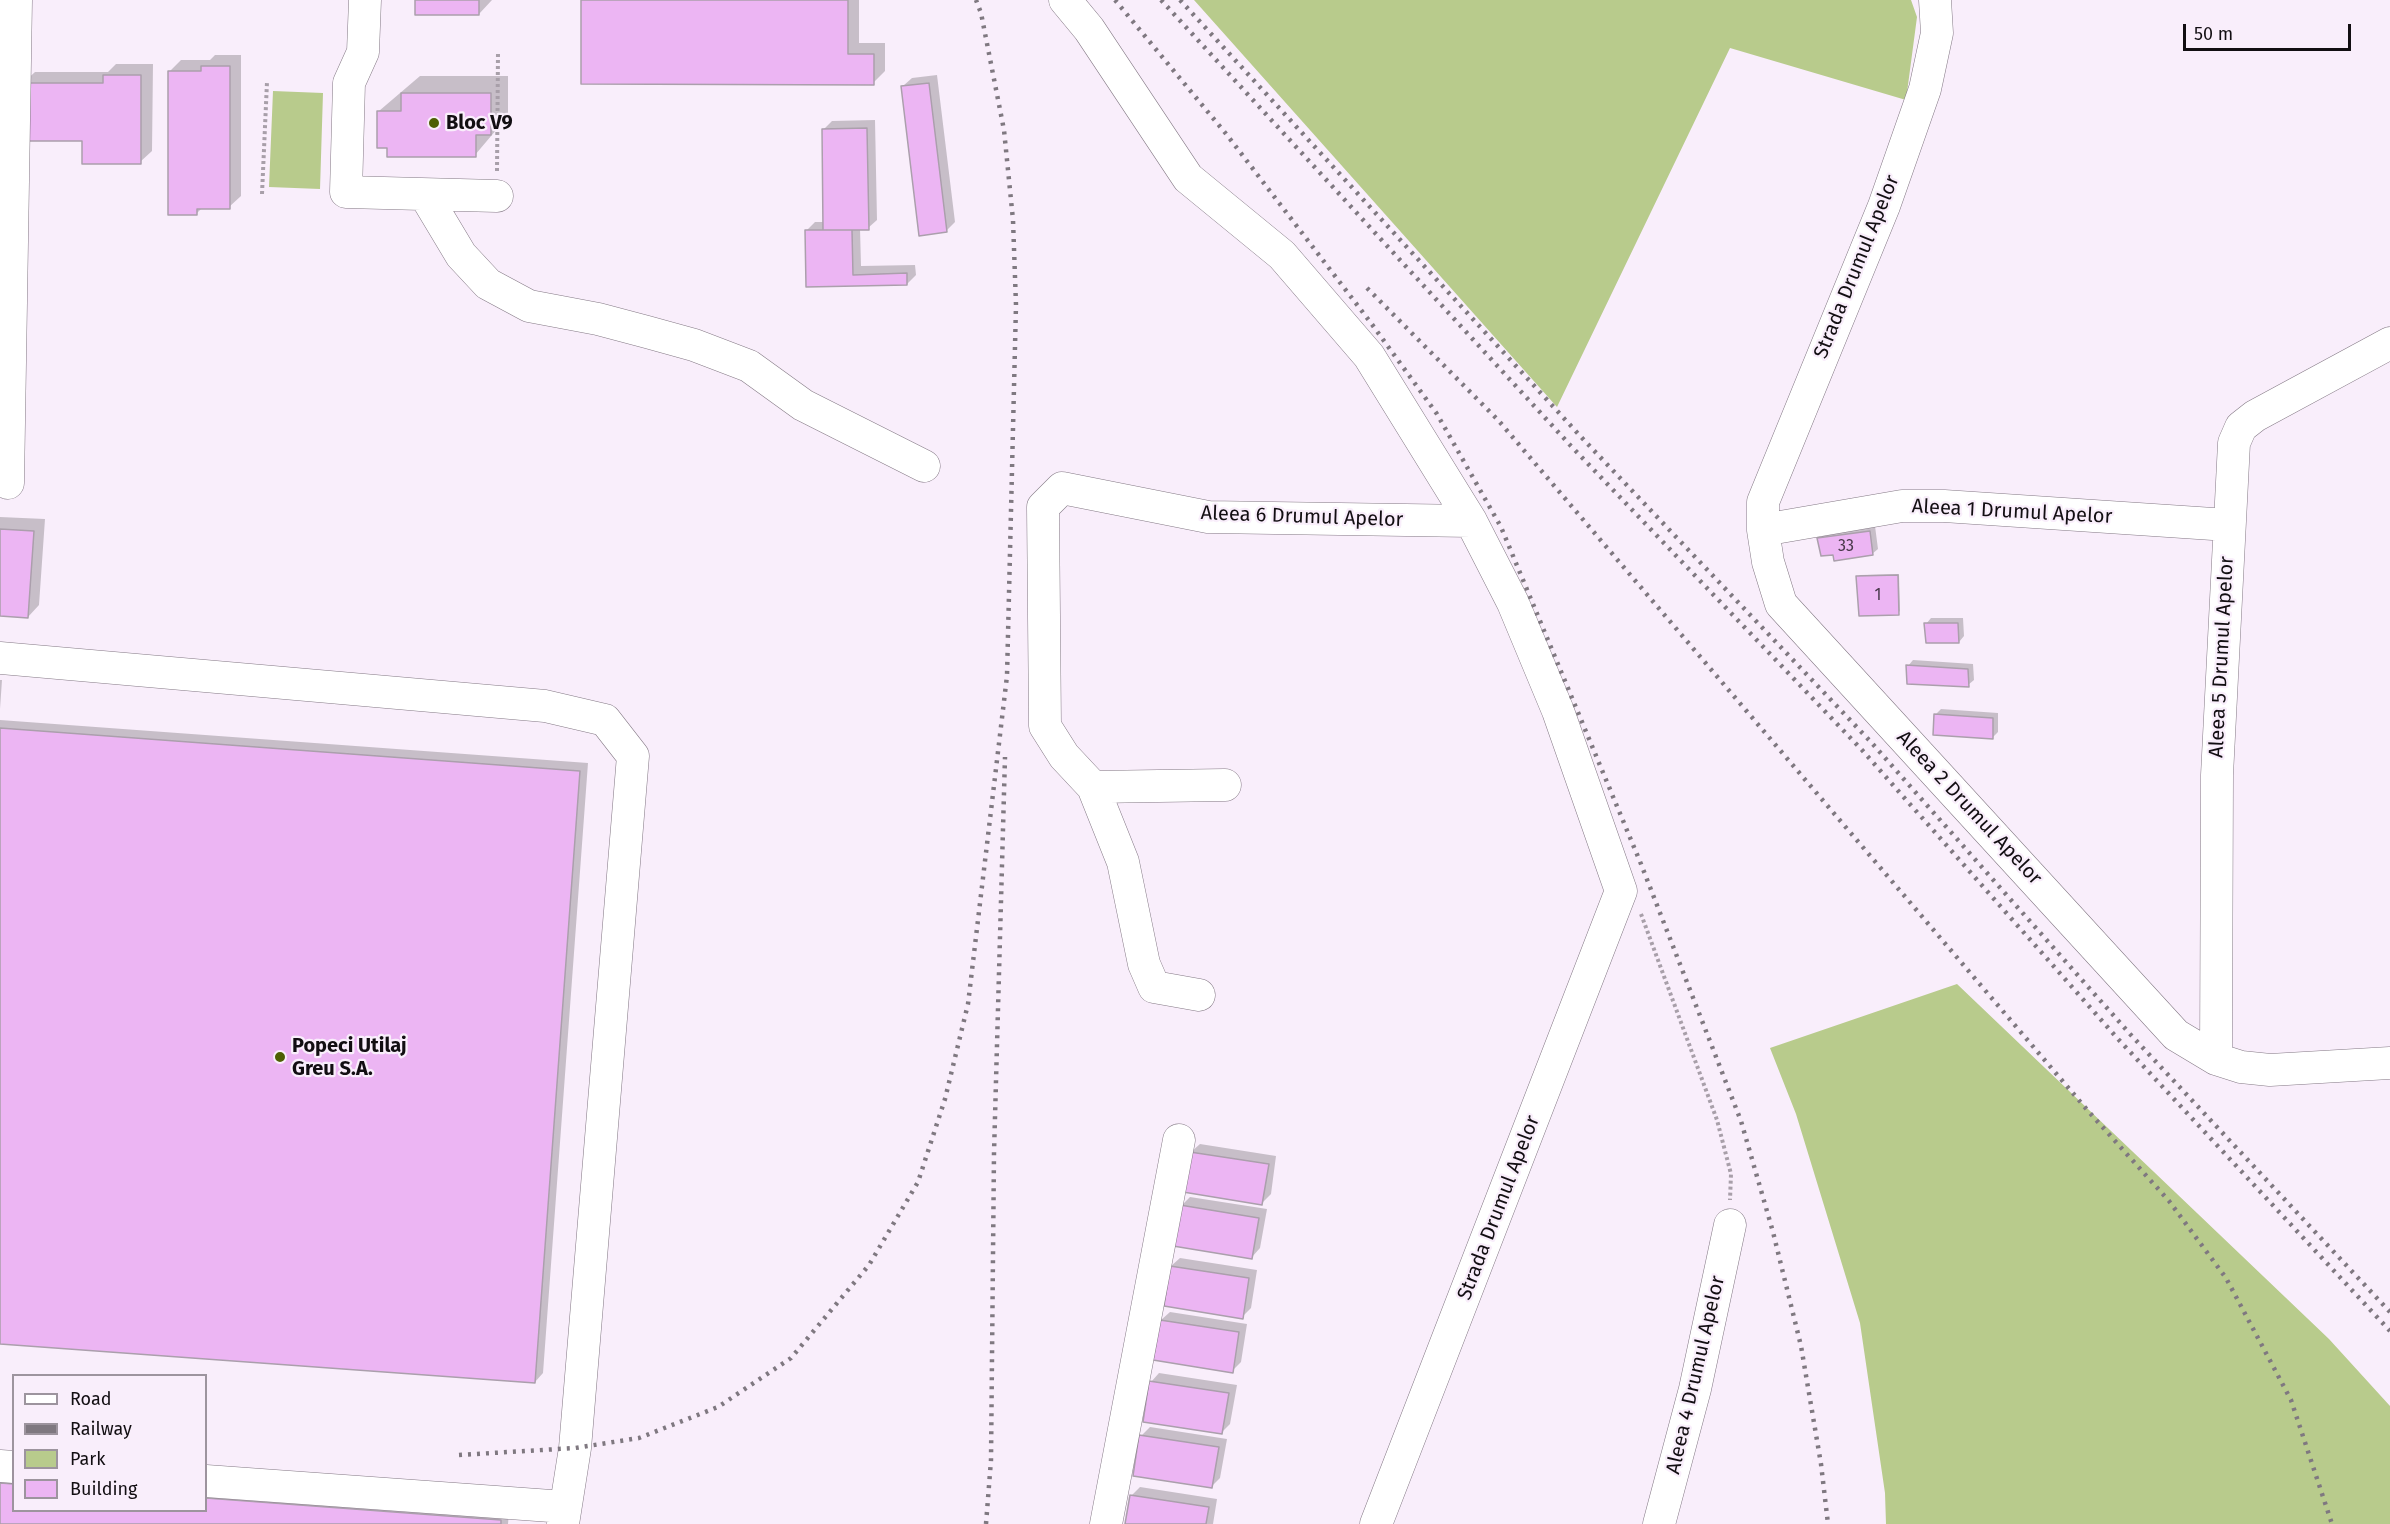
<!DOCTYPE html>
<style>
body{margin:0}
#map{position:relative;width:2390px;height:1524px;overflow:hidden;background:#f9eefb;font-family:"Fira Sans",sans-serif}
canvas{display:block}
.legend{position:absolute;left:12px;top:1374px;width:195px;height:138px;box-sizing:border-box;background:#f9eefb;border:2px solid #9d949e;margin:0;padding:8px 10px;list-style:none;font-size:18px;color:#120e12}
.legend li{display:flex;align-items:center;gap:12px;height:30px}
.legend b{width:30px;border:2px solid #9d949e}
.scale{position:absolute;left:2183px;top:24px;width:168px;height:27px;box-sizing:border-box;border:3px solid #120e12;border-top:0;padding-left:8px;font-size:18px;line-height:21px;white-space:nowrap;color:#120e12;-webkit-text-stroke:4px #f9eefb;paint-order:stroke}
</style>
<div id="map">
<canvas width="2390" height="1524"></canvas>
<ul class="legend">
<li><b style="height:8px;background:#fff"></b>Road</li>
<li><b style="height:8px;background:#7f7880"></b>Railway</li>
<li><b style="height:16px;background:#b8cb8c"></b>Park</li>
<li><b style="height:16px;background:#ecb5f3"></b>Building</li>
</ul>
<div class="scale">50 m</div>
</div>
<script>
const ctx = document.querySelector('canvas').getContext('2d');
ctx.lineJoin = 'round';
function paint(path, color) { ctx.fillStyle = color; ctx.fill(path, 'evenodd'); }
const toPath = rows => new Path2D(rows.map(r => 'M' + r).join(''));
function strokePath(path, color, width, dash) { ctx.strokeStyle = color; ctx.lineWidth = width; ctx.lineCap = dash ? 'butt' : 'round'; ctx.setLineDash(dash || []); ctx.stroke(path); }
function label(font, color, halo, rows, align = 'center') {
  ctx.font = font + ' "Fira Sans",sans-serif'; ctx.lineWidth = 4.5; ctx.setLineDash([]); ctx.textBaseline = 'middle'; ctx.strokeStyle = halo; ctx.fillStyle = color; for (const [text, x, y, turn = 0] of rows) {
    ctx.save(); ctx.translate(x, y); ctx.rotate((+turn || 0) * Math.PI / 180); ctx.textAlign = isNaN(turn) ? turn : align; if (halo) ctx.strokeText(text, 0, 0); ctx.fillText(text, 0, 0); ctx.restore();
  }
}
const green = toPath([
 [1194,0,1911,0,1917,17,1906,100,1730,48,1557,407],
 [273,91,323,93,320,189,269,187],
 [1957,984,2329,1339,2390,1406,2390,1524,1886,1524,1885,1493,1860,1323,1796,1114,1770,1048]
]);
const shadow = toPath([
 [416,0,492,0,479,14],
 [582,0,859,0,859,43,885,43,885,71,873,83],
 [215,55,241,55,241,196,229,207,203,207,197,213,169,72,181,60,210,60],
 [116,64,153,64,152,151,140,162,23,83,35,72,108,72],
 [937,75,955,222,946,231,903,86,912,78],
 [420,76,508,76,508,116,475,155,388,147,379,111],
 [875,120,877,220,868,228,860,228,861,266,915,265,916,275,907,284,807,286,806,231,815,222,825,222,823,130,832,121],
 [0,517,45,519,39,605,28,617,0,615],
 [1875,526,1878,549,1872,554,1834,554,1819,539,1825,533],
 [1899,574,1900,611,1898,613,1858,577,1860,575],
 [1931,618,1963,618,1964,636,1959,642,1926,624],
 [1913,660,1973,664,1974,680,1968,685,1908,666],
 [0,680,2,680,0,709],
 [1941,709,1998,713,1998,732,1993,737,1936,714],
 [0,720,588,763,543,1373,535,1382,0,1343],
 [1200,1144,1276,1156,1271,1194,1262,1203,1191,1152],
 [1190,1197,1267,1209,1260,1248,1252,1257,1181,1206],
 [1180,1258,1257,1270,1251,1308,1242,1317,1171,1266],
 [1170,1312,1247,1324,1241,1362,1232,1371,1161,1320],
 [1159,1373,1237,1385,1230,1424,1222,1432,1151,1382],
 [1150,1427,1227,1439,1220,1478,1212,1486,1141,1436],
 [0,1474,14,1475,14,1510,206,1510,206,1490,509,1512,508,1524,0,1524],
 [1140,1487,1217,1499,1213,1524,1127,1524,1131,1496]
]);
const building = toPath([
 [415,0,479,0,479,15,415,15,415,0],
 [581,0,848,0,848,54,874,54,874,85,581,84,581,0],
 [201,66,230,66,230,209,197,209,197,215,168,215,168,71,201,71,201,66],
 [103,75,141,75,141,164,82,164,82,141,22,141,22,83,103,83,103,75],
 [929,83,947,232,919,236,901,86,929,83],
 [401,93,491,93,491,135,476,135,476,157,387,157,387,148,377,148,377,111,401,111,401,93],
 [867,128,869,230,823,230,822,129,867,128],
 [805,230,852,230,853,275,907,273,907,285,806,287,805,230],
 [0,529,34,531,28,618,0,616,0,529],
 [1870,531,1873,555,1834,561,1833,555,1821,556,1817,538,1870,531],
 [1898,575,1899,615,1859,616,1856,576,1898,575],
 [1924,623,1958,623,1959,643,1926,643,1924,623],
 [1906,665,1968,669,1969,687,1907,684,1906,665],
 [1934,714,1993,718,1993,739,1933,735,1934,714],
 [0,728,580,771,535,1383,0,1344,0,728],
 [1190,1152,1269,1164,1262,1205,1183,1192,1190,1152],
 [1180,1205,1259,1218,1252,1259,1173,1246,1180,1205],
 [1170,1266,1249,1278,1243,1319,1164,1306,1170,1266],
 [1160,1320,1239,1332,1233,1373,1153,1360,1160,1320],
 [1149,1381,1229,1393,1222,1434,1143,1422,1149,1381],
 [1139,1435,1219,1447,1212,1488,1133,1476,1139,1435],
 [0,1483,14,1484,14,1510,206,1510,206,1498,501,1520,501,1524,0,1524,0,1483],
 [1130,1495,1209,1507,1206,1524,1125,1524,1130,1495]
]);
const path = toPath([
 [497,171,498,53],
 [262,194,267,82],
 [1641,914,1717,1120,1731,1174,1730,1200]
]);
const minor = toPath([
 [365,0,363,52,349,83,346,192,497,196],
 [1065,0,1089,29,1188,178,1282,255,1369,356,1471,521,1513,603,1558,711,1621,891,1376,1524],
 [1935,0,1937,33,1925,89,1884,206,1763,502,1763,530,1768,562,1781,604,2176,1035,2216,1059,2241,1067,2270,1070,2390,1063],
 [425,195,461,255,488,284,529,306,598,319,647,332,694,345,749,366,803,405,924,466],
 [8,483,16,0],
 [1763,530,1902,506,1944,506,2228,525],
 [0,658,545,706,605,720,633,756,575,1448,563,1524],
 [1093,787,1225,785],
 [1199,995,1154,987,1144,964,1123,862,1093,787,1064,756,1045,726,1043,507,1062,488,1208,517,1471,521],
 [2216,1059,2217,775,2234,443,2241,427,2255,416,2390,343],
 [0,1466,14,1467],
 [206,1481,565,1507],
 [1106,1524,1179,1140],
 [1659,1524,1695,1389,1730,1225]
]);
const rail = toPath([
 [1115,0,1227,135,1371,323,1437,414,1501,527,1641,864,1741,1121,1773,1232,1801,1346,1821,1464,1828,1524],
 [1161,0,1571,446,1862,750,2119,1040,2390,1331],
 [1180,0,1583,439,1870,741,2130,1034,2390,1312],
 [1367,288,1498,420,2089,1112,2169,1201,2226,1278,2291,1400,2332,1524],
 [459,1455,575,1448,639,1438,718,1407,791,1358,869,1265,918,1182,945,1099,968,1004,1007,676,1016,305,1013,220,1004,130,981,13,976,0],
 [986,1524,991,1460,994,1153,1005,757]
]);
const markers = [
 [434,123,6,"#4d5f03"],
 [280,1057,6,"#4d5f03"]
];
const numberNames = [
 ["33",1846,547],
 ["1",1878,596]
];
const poiNames = [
 ["Bloc V9",446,123],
 ["Popeci Utilaj",292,1046],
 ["Greu S.A.",292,1069]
];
const streetNames = [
 ["Strada Drumul Apelor",1857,267,-68],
 ["Aleea 1 Drumul Apelor",2012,512,3],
 ["Aleea 6 Drumul Apelor",1302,517,2],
 ["Aleea 5 Drumul Apelor",2222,657,-87],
 ["Aleea 2 Drumul Apelor",1969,808,47],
 ["Strada Drumul Apelor",1499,1208,-69],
 ["Aleea 4 Drumul Apelor",1696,1375,-77]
];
paint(green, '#b8cb8c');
paint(shadow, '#0003');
paint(building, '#ecb5f3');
strokePath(building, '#ab9fac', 1.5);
strokePath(minor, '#847985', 33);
strokePath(path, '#a89fa9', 4, [3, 3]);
strokePath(minor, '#fff', 32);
strokePath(rail, '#7f7880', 4.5, [3, 6]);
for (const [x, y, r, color] of markers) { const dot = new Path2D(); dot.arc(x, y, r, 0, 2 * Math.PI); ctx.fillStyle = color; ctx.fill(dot); strokePath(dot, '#f9eefb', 2); }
label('16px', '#48384a', null, numberNames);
label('bold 20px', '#120e12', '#f9eefb', poiNames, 'left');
label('20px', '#120e12', '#f9eefb', streetNames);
</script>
